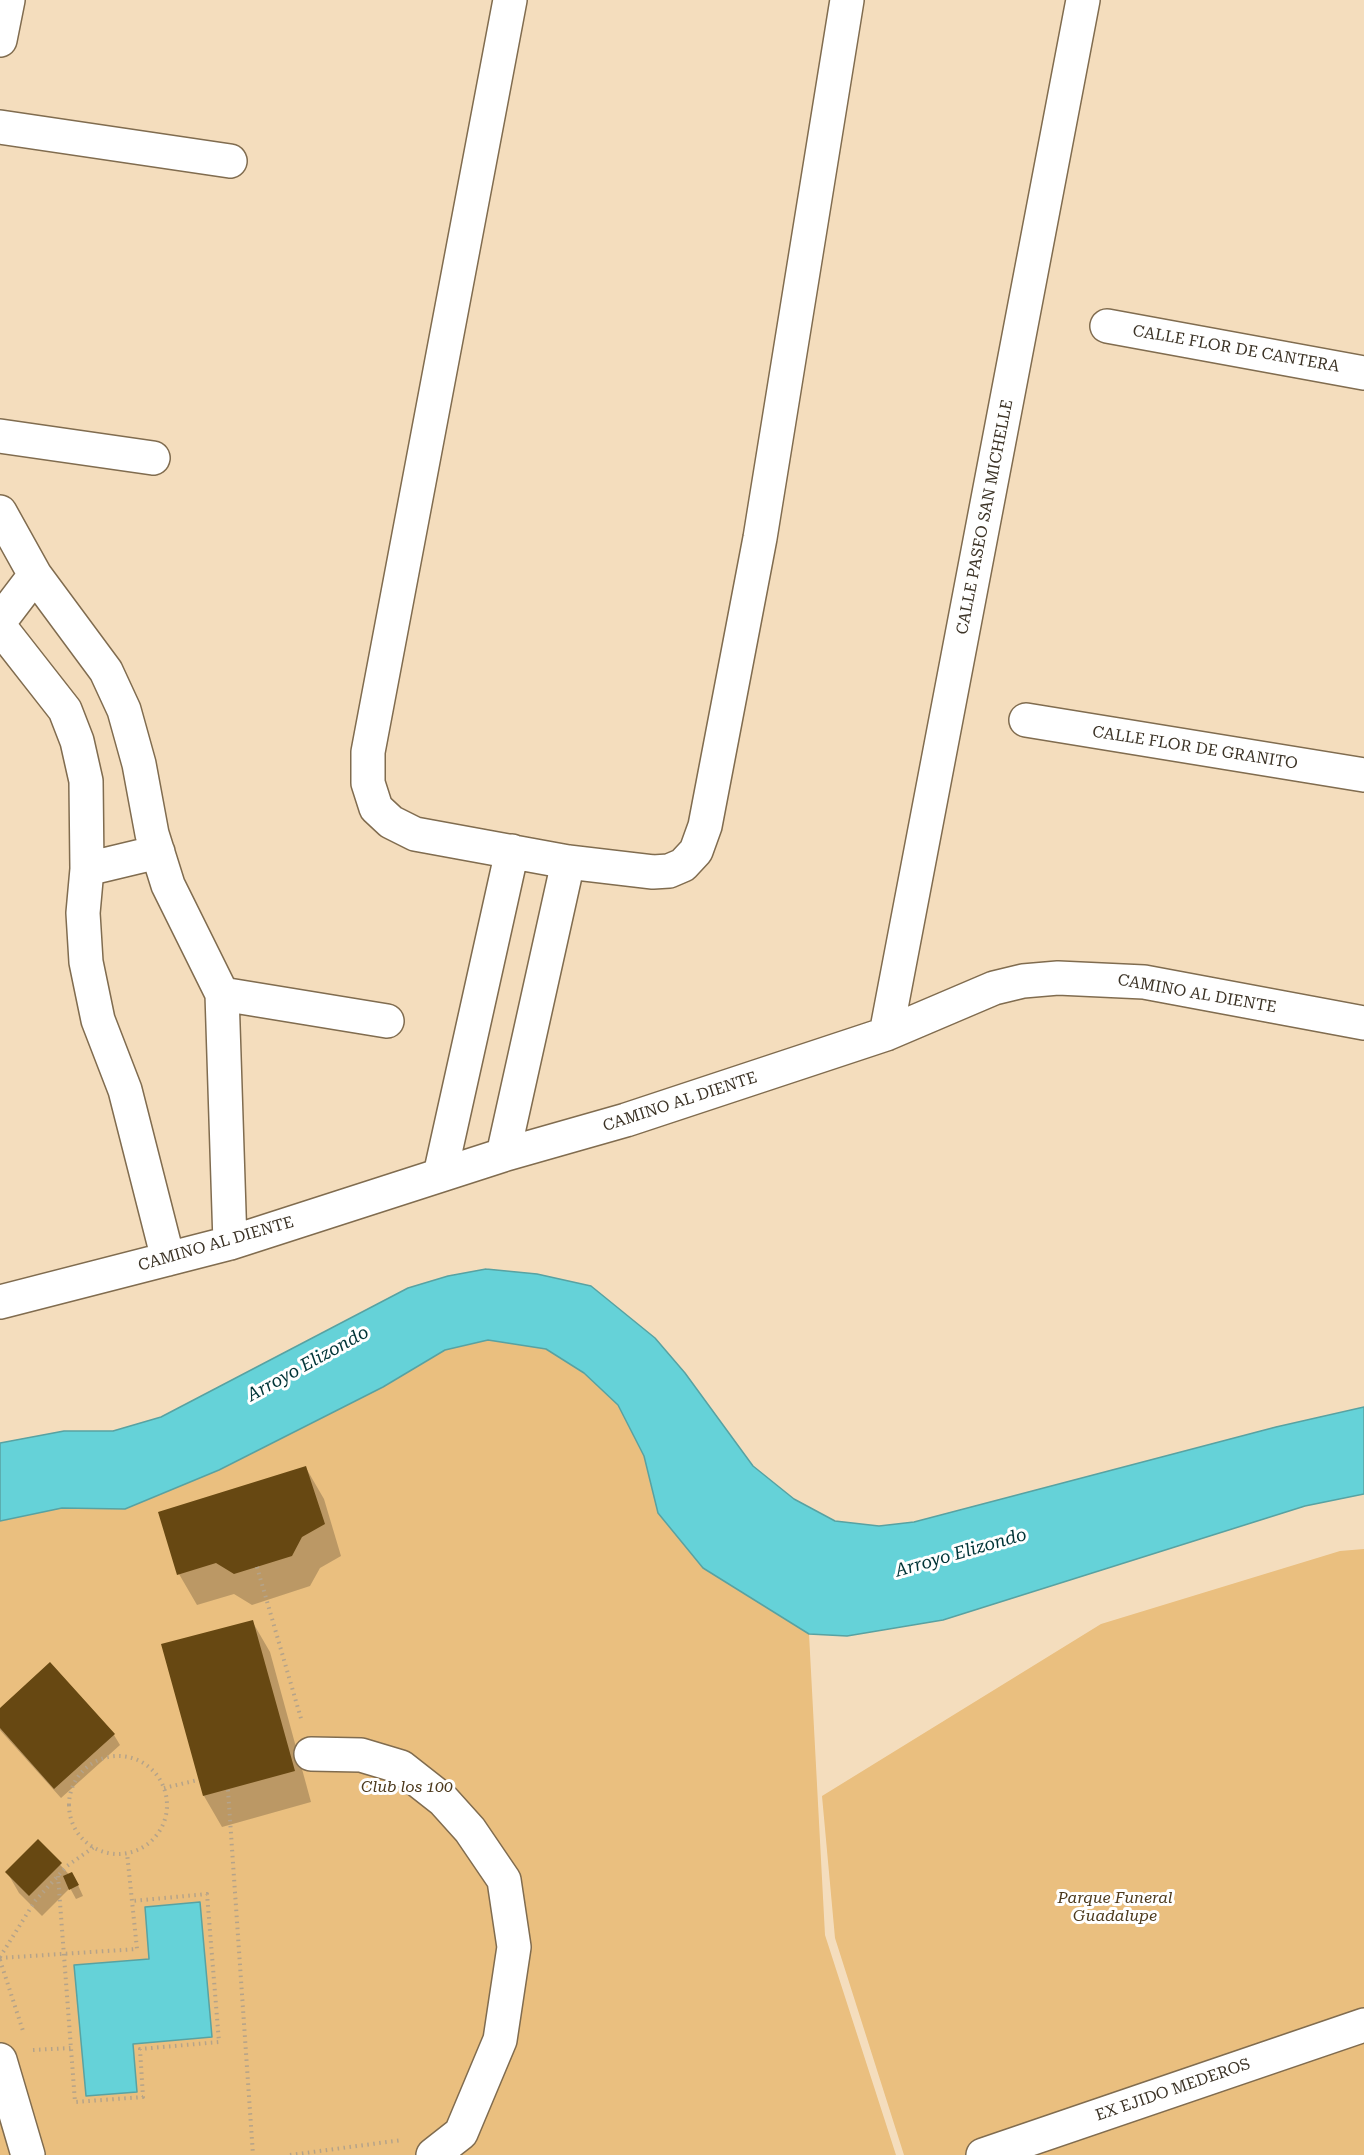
<!DOCTYPE html>
<style>
body{margin:0}
canvas{display:block;background:#f4ddbd}
</style>
<canvas width="1364" height="2155"></canvas>
<script>
const ctx = document.querySelector('canvas').getContext('2d');
ctx.lineJoin = 'round';
function paint(path, color) { ctx.fillStyle = color; ctx.fill(path, 'evenodd'); }
const toPath = rows => new Path2D(rows.map(r => 'M' + r).join(''));
function strokePath(path, color, width, dash) { ctx.strokeStyle = color; ctx.lineWidth = width; ctx.lineCap = dash ? 'butt' : 'round'; ctx.setLineDash(dash || []); ctx.stroke(path); }
function label(font, color, halo, rows, align = 'center') {
  ctx.font = font + ' "Roboto Serif",serif'; ctx.lineWidth = 6; ctx.setLineDash([]); ctx.textBaseline = 'middle'; ctx.strokeStyle = halo; ctx.fillStyle = color; for (const [text, x, y, turn = 0] of rows) {
    ctx.save(); ctx.translate(x, y); ctx.rotate((+turn || 0) * Math.PI / 180); ctx.textAlign = isNaN(turn) ? turn : align; if (halo) ctx.strokeText(text, 0, 0); ctx.fillText(text, 0, 0); ctx.restore();
  }
}
const green = toPath([
 [488,1340,546,1349,584,1373,618,1405,644,1456,658,1513,760,1604,809,1634,825,1935,896,2155,0,2155,0,1521,62,1508,125,1509,219,1470,383,1387,445,1350],
 [1364,1549,1364,2155,904,2155,835,1938,822,1796,1101,1624,1340,1551]
]);
const water = toPath([
 [486,1269,537,1274,591,1286,655,1338,685,1373,753,1466,794,1499,835,1521,879,1526,914,1522,1276,1427,1364,1407,1364,1494,1305,1506,943,1620,847,1636,809,1634,703,1568,658,1513,644,1456,618,1405,584,1373,546,1349,488,1340,445,1350,383,1387,219,1470,125,1509,62,1508,0,1521,0,1443,64,1431,113,1431,161,1417,408,1288,448,1276,486,1269],
 [200,1902,212,2037,133,2044,137,2092,86,2096,74,1965,149,1959,145,1907,200,1902]
]);
const shadow = toPath([
 [306,1468,324,1499,341,1556,320,1568,310,1586,252,1605,234,1594,197,1605,179,1574],
 [252,1621,270,1652,311,1802,222,1827,204,1796],
 [0,1710,114,1735,120,1745,61,1798,0,1730],
 [38,1841,77,1883,83,1896,76,1899,70,1888,42,1916,19,1893,7,1872]
]);
const building = toPath([
 [306,1466,325,1524,302,1537,292,1556,234,1574,216,1563,177,1575,158,1512],
 [253,1620,295,1771,203,1796,161,1644],
 [50,1662,115,1734,54,1789,0,1728,0,1708],
 [38,1839,62,1863,29,1896,5,1872],
 [72,1872,79,1885,69,1890,63,1876]
]);
const path = toPath([
 [257,1567,302,1722],
 '69 1805a49 49 0 1 1 98 0a49 49 0 1 1-98 0Z',
 [164,1788,198,1780],
 [228,1790,253,2155],
 [58,1876,75,2102,143,2097,140,2049,219,2042,207,1894,132,1901],
 [0,1957,35,1901,67,1866,94,1847],
 [0,1958,137,1949,127,1853],
 [0,1960,24,2034],
 [33,2050,71,2048],
 [290,2155,402,2140]
]);
const minor = toPath([
 [510,0,368,752,368,783,376,808,391,822,415,834,568,862,653,872,669,871,683,865,696,851,705,826,760,538,847,0],
 [0,40,8,0],
 [0,127,230,161],
 [1107,326,1364,373],
 [0,436,153,458],
 [0,512,35,575,106,671,124,710,139,764,152,834,168,885,222,994,230,1243],
 [0,621,35,575],
 [0,627,65,710,77,741,86,781,87,869,83,913,86,962,98,1020,125,1090,168,1259],
 [1026,720,1364,775],
 [87,869,158,852],
 [222,994,387,1021],
 [886,1034,1083,0],
 [503,1155,568,862],
 [440,1175,512,851],
 [0,1302,230,1243,503,1155,626,1120,886,1034,994,988,1023,981,1058,978,1144,982,1364,1023],
 [311,1754,361,1755,401,1767,443,1800,470,1830,504,1880,514,1947,500,2040,461,2133,433,2155],
 [0,2060,28,2155],
 [983,2155,1364,2025]
]);
const streetNames = [
 ["CALLE FLOR DE CANTERA",1236,349,10],
 ["CALLE PASEO SAN MICHELLE",985,517,-79],
 ["CALLE FLOR DE GRANITO",1195,748,9],
 ["CAMINO AL DIENTE",1197,994,10],
 ["CAMINO AL DIENTE",680,1102,-18],
 ["CAMINO AL DIENTE",216,1244,-16],
 ["EX EJIDO MEDEROS",1173,2090,-19]
];
const parkNames = [
 ["Club los 100",407,1787],
 ["Parque Funeral",1115,1898],
 ["Guadalupe",1115,1916]
];
const waterNames = [
 ["Arroyo Elizondo",308,1364,-29],
 ["Arroyo Elizondo",961,1553,-16]
];
paint(green, '#eabf7f');
paint(water, '#65d2d8');
strokePath(water, '#58a2a2', 1.5);
paint(shadow, '#0003');
paint(building, '#674812');
strokePath(minor, '#806c4f', 36);
strokePath(path, '#b5a389', 4, [1.5, 4.5]);
strokePath(minor, '#fff', 33);
label('16px', '#3b3225', '#fff', streetNames);
label('italic 16px', '#4c391c', '#fff', parkNames);
label('italic 18px', '#003437', '#fff', waterNames);
</script>
